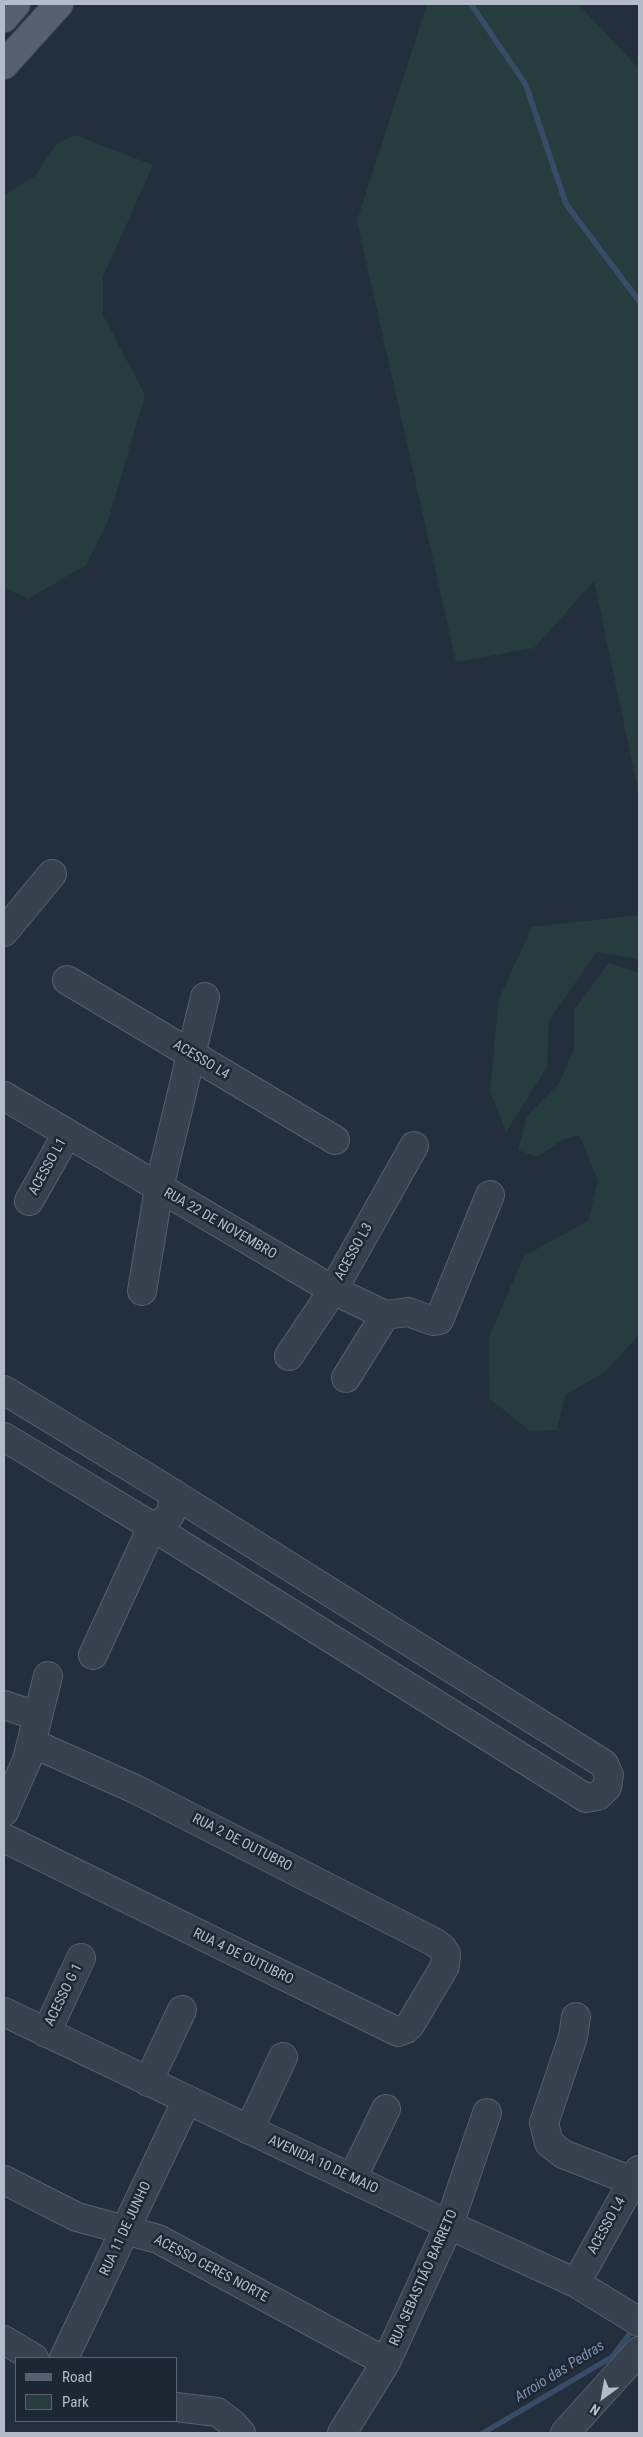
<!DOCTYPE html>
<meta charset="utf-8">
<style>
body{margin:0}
#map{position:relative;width:643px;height:2437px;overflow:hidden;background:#242f3e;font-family:"Roboto Condensed",sans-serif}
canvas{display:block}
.frame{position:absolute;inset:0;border:5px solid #b4bcc9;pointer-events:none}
.legend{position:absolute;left:15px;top:2357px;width:162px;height:65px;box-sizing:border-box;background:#1d2633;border:1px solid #59626f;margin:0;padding:6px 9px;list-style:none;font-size:15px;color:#b4bcc9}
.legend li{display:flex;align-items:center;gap:10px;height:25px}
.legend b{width:25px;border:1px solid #59626f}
.north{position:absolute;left:578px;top:2372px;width:50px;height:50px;-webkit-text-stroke:4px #1d2633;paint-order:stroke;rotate:212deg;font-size:14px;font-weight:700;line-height:20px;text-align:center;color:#b4bcc9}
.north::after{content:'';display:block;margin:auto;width:18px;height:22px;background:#b4bcc9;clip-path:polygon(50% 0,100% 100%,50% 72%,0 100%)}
</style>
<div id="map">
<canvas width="643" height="2437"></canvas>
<div class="frame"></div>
<ul class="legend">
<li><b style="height:6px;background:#56606e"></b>Road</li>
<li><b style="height:14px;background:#263c3f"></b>Park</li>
</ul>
<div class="north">N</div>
</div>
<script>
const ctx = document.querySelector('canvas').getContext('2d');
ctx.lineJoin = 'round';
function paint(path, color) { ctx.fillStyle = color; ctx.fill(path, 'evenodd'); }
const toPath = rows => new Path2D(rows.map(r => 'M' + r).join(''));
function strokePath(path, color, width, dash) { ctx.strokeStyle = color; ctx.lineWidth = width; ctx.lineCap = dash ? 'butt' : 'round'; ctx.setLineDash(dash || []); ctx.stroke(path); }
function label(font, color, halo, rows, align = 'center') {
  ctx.font = font + ' "Roboto Condensed",sans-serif'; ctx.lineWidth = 5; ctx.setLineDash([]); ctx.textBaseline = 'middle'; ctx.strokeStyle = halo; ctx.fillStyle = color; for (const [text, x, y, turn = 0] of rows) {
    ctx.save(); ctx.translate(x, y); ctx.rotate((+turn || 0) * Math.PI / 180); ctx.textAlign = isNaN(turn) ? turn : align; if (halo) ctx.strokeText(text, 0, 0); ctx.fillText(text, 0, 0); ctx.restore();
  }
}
const green = toPath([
 [427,4,578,4,639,69,639,795,594,581,534,648,456,662,357,221],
 [75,135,153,165,103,277,103,315,145,395,108,521,86,565,28,599,4,587,4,195,35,176,56,144],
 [639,915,639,959,597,952,549,1020,547,1067,506,1132,490,1091,499,999,532,927],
 [609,963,639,973,639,1335,605,1372,565,1395,557,1430,530,1431,490,1399,489,1337,524,1256,588,1221,598,1181,579,1135,564,1139,537,1157,518,1150,527,1116,560,1082,575,1046,574,1010]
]);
const stream = toPath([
 [471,4,526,85,566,204,639,301],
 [483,2433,612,2357,635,2327]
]);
const minor = toPath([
 [4,932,52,874],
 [67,980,335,1140],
 [4,1096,333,1290,385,1315,408,1312,433,1321,439,1320,490,1195],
 [29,1201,67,1134],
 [142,1291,159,1188,205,997],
 [289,1356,333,1290,414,1146],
 [346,1378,385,1315],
 [4,1390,161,1486,604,1764,609,1775,607,1787,598,1796,586,1798,140,1519,4,1437],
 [93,1655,152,1527,160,1524,170,1515,174,1500,173,1493],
 [4,1705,37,1716],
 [4,1812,27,1760,48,1676],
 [4,1838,398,2032,406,2029,410,2025,445,1966,446,1954,442,1948,434,1942,135,1789,32,1743],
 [4,2012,449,2225,576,2283,639,2322],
 [576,2017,573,2037,544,2123,549,2143,563,2154,632,2181],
 [46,2033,81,1958],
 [148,2082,182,2010],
 [249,2130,283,2057],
 [352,2179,386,2109],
 [4,2180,77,2217,158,2239,386,2362],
 [576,2283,639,2170],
 [4,2340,34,2358],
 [64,2358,187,2100],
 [176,2407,217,2412,232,2423,241,2433],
 [342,2433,386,2362,449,2225,487,2113],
 [565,2433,639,2351]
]);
const major = toPath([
 [4,18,16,4],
 [4,65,59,4]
]);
const streetNames = [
 ["ACESSO L4",201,1060,31],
 ["ACESSO L1",48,1167,-61],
 ["RUA 22 DE NOVEMBRO",220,1224,30],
 ["ACESSO L3",354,1252,-61],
 ["RUA 2 DE OUTUBRO",242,1843,27],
 ["RUA 4 DE OUTUBRO",243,1957,26],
 ["ACESSO G 1",64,1995,-64],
 ["AVENIDA 10 DE MAIO",323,2165,25],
 ["ACESSO L4",607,2226,-61],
 ["RUA 11 DE JUNHO",126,2229,-65],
 ["ACESSO CERES NORTE",211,2269,28],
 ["RUA SEBASTIÃO BARRETO",424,2278,-66]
];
const waterNames = [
 ["Arroio das Pedras",560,2372,-32]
];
paint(green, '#263c3f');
strokePath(stream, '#394c67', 5.5);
strokePath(minor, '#565f6c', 30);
strokePath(major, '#414a57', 30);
strokePath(minor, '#38414e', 28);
strokePath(major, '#56606e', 28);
label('14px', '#b4bcc9', '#1d2633', streetNames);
label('italic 15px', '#7c92b1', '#1d2633', waterNames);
</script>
